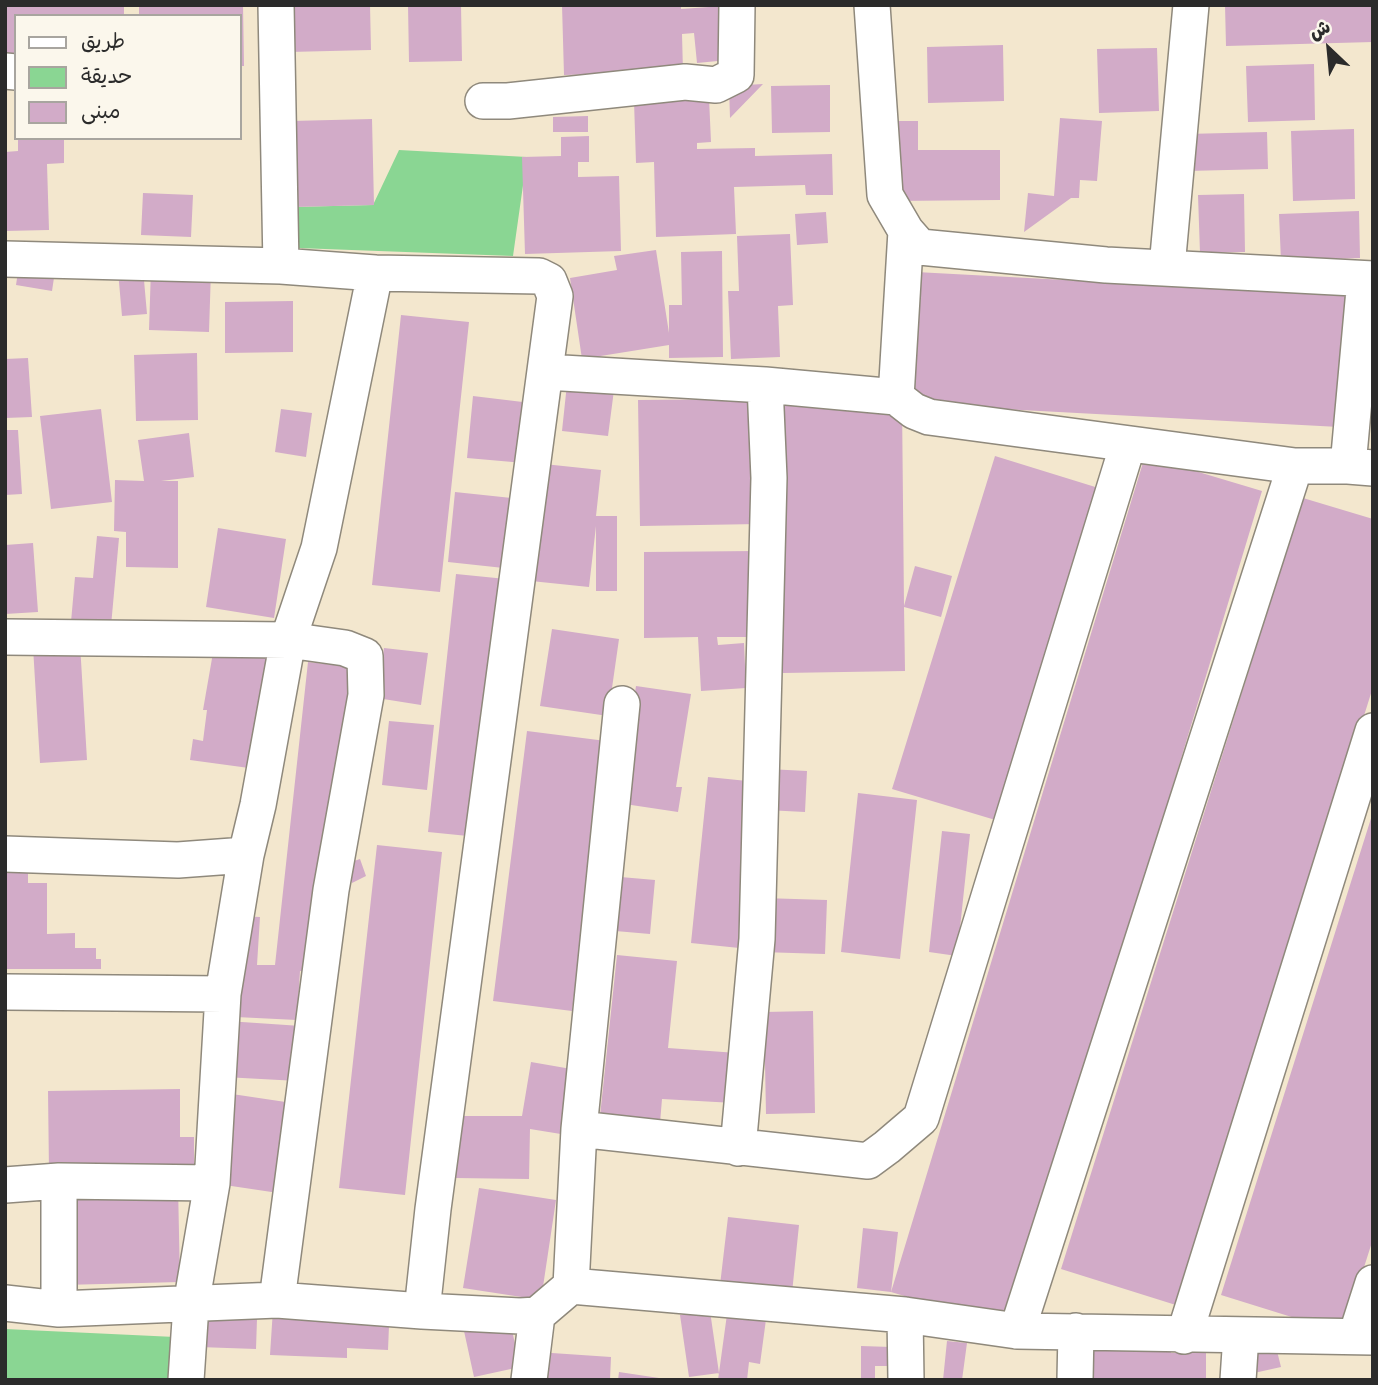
<!DOCTYPE html>
<meta charset="utf-8">
<style>
body{margin:0}
#map{position:relative;width:1378px;height:1385px;overflow:hidden;background:#f3e7ce;font-family:"Comic Neue","Playpen Sans Arabic",sans-serif}
canvas{display:block}
.frame{position:absolute;inset:0;border:7px solid #2b2b2b;pointer-events:none}
.legend{position:absolute;left:14px;top:14px;width:228px;height:126px;box-sizing:border-box;background:#fbf7ec;border:2px solid #a8a59f;margin:0;padding:9px 12px;list-style:none;font-size:21px;color:#2b2b2b}
.legend li{display:flex;align-items:center;gap:14px;height:35px}
.legend b{width:35px;border:2px solid #a8a59f}
.north{position:absolute;left:1294px;top:14px;width:70px;height:70px;-webkit-text-stroke:5px #fbf7ec;paint-order:stroke;rotate:334deg;font-size:19px;font-weight:700;line-height:28px;text-align:center;color:#2b2b2b}
.north::after{content:'';display:block;margin:auto;width:24px;height:32px;background:#2b2b2b;clip-path:polygon(50% 0,100% 100%,50% 72%,0 100%)}
</style>
<div id="map">
<canvas width="1378" height="1385"></canvas>
<div class="frame"></div>
<ul class="legend">
<li><b style="height:9px;background:#fff"></b>طريق</li>
<li><b style="height:19px;background:#8ad693"></b>حديقة</li>
<li><b style="height:19px;background:#d2abc8"></b>مبنى</li>
</ul>
<div class="north">ش</div>
</div>
<script>
const ctx = document.querySelector('canvas').getContext('2d');
ctx.lineJoin = 'round';
function paint(path, color) { ctx.fillStyle = color; ctx.fill(path, 'evenodd'); }
const toPath = rows => new Path2D(rows.map(r => 'M' + r).join(''));
function strokePath(path, color, width, dash) { ctx.strokeStyle = color; ctx.lineWidth = width; ctx.lineCap = dash ? 'butt' : 'round'; ctx.setLineDash(dash || []); ctx.stroke(path); }
const green = toPath([
 [399,150,527,157,513,256,298,248,293,207,373,205],
 [5,1329,175,1337,169,1380,5,1380]
]);
const building = toPath([
 [5,5,124,5,124,16,16,16,16,60,5,60],
 [139,5,243,5,244,66,240,66,240,16,139,16],
 [288,5,370,5,371,50,289,52],
 [408,5,461,5,462,61,409,62],
 [562,5,681,5,681,9,723,6,728,60,697,63,694,33,682,34,683,72,564,75],
 [1225,5,1373,5,1373,42,1226,46],
 [1003,45,1004,101,928,103,927,47],
 [1157,48,1159,111,1099,113,1097,49],
 [1314,64,1315,120,1248,122,1246,66],
 [763,84,730,118,729,86],
 [830,85,830,132,772,133,771,86],
 [709,98,711,142,697,143,697,149,755,148,755,156,832,154,833,195,806,195,805,185,734,187,736,234,656,237,654,162,636,163,634,101],
 [588,116,588,132,553,132,553,117],
 [1060,118,1102,121,1097,181,1080,180,1079,198,1071,198,1024,232,1028,193,1054,196],
 [372,119,374,205,293,207,291,121],
 [893,121,918,121,918,150,1000,150,1000,200,893,201],
 [1354,129,1355,199,1293,201,1291,131],
 [1267,132,1268,169,1187,171,1186,134],
 [589,136,589,162,578,162,578,177,619,176,621,251,525,254,522,157,561,156,561,137],
 [18,138,64,138,64,163,47,164,49,230,5,231,5,152,18,151],
 [143,193,193,195,191,237,141,235],
 [1244,194,1245,252,1200,253,1198,195],
 [1359,211,1360,258,1281,261,1279,214],
 [826,212,828,243,797,245,795,214],
 [790,234,793,305,778,306,780,357,731,359,728,291,739,291,737,236],
 [656,250,669,333,669,305,682,305,681,252,722,251,723,357,669,358,669,345,582,359,570,278,617,270,614,256],
 [19,265,55,271,52,291,16,285],
 [151,268,211,270,209,332,149,330],
 [143,269,147,314,122,316,118,271],
 [916,272,1346,295,1339,427,909,404],
 [293,301,293,352,225,353,225,302],
 [401,315,469,322,440,592,372,585],
 [197,353,198,420,136,421,134,355],
 [28,358,32,417,5,418,5,359],
 [567,384,614,390,608,436,562,431],
 [473,396,531,403,524,463,467,458],
 [758,399,759,524,640,526,638,400],
 [902,402,904,606,915,566,952,576,941,617,904,607,905,671,783,673,781,403],
 [101,409,112,502,51,509,40,416],
 [281,409,312,413,306,457,275,452],
 [5,430,18,430,22,494,5,495],
 [189,433,194,477,161,481,178,481,178,568,126,567,126,532,114,531,115,480,144,481,138,440],
 [995,456,1105,490,1002,822,892,789],
 [1145,456,1262,491,1009,1327,891,1292,857,1288,863,1228,898,1232,891,1292],
 [544,464,601,470,596,516,617,516,617,591,596,591,596,526,589,587,531,581],
 [455,492,521,499,513,569,448,562],
 [1303,498,1373,519,1373,687,1179,1306,1061,1269],
 [218,528,286,539,274,618,206,607],
 [97,536,119,538,111,626,71,622,75,577,93,578],
 [33,543,38,612,5,614,5,545],
 [756,551,756,637,717,637,718,645,744,643,746,688,701,691,698,637,644,638,644,552],
 [456,574,506,579,478,837,428,832],
 [552,629,619,639,608,716,540,706],
 [80,644,87,760,40,763,33,647],
 [214,647,269,655,259,718,255,718,249,768,190,760,193,739,203,741,207,710,203,710],
 [384,648,428,653,421,705,377,698],
 [308,662,351,667,317,972,300,971,297,1020,236,1017,242,916,260,917,257,965,275,965],
 [636,686,691,694,676,787,682,787,678,812,618,803],
 [389,721,434,725,427,790,382,785],
 [527,731,606,741,572,1011,493,1001],
 [768,769,807,771,805,812,766,810],
 [708,777,767,783,749,949,691,943],
 [858,793,917,800,900,959,841,952],
 [1373,812,1373,1239,1343,1333,1221,1295],
 [942,831,970,834,957,956,929,952],
 [377,845,442,852,405,1195,339,1188],
 [360,859,366,876,352,883,345,864],
 [6,865,28,865,28,883,47,883,47,934,75,933,75,948,96,948,96,959,101,959,101,969,5,969],
 [609,876,655,880,650,934,604,930],
 [763,898,827,900,825,954,761,952],
 [617,955,677,961,668,1048,737,1053,734,1103,662,1099,660,1123,600,1116],
 [813,1011,815,1113,766,1114,764,1012],
 [227,1021,301,1026,298,1081,224,1077],
 [531,1062,577,1070,567,1135,530,1129,529,1179,455,1178,456,1116,522,1116],
 [180,1089,180,1137,194,1137,194,1170,49,1172,48,1091],
 [232,1094,299,1104,285,1194,218,1184],
 [178,1185,180,1282,63,1285,62,1188],
 [479,1188,556,1200,541,1300,463,1288],
 [728,1217,799,1225,792,1293,720,1285],
 [728,1307,767,1312,760,1364,749,1362,747,1380,718,1380],
 [273,1309,353,1313,353,1323,389,1326,388,1350,347,1348,347,1358,270,1355],
 [710,1311,719,1373,689,1377,680,1315],
 [200,1317,257,1319,256,1349,199,1347],
 [510,1321,520,1367,474,1377,464,1331],
 [947,1341,967,1343,962,1380,943,1380],
 [1171,1345,1171,1353,1206,1353,1206,1380,1081,1380,1081,1346],
 [861,1346,891,1347,891,1366,875,1366,875,1380,861,1380],
 [1276,1347,1281,1367,1254,1373,1249,1353],
 [537,1352,611,1357,610,1380,535,1380],
 [619,1372,659,1378,659,1380,618,1380]
]);
const minor = toPath([
 [276,5,281,266],
 [872,5,885,195,906,231,920,247,1106,265,1373,279],
 [5,71,16,72],
 [483,101,508,101,685,82,716,85,736,75,737,5],
 [906,231,896,397,914,411,929,417,1295,466,1348,466,1373,468],
 [5,259,281,266,375,273,319,548,288,640,258,805,246,855,223,994,212,1183,191,1305,186,1380],
 [1167,267,1191,5],
 [375,273,539,276,549,281,555,296,433,1209,422,1311],
 [546,372,765,385,896,397],
 [1348,466,1365,279],
 [5,637,288,640,345,648,365,656,366,695,331,890,277,1300],
 [5,854,178,860,246,855],
 [7,992,223,994],
 [579,1129,622,704],
 [738,1148,757,939,769,478,765,385],
 [5,1185,59,1181,212,1183],
 [571,1286,905,1315,1017,1331,1373,1337],
 [5,1303,59,1309,59,1181],
 [59,1309,277,1300,422,1311,520,1316,537,1315,571,1286,579,1129,868,1161,887,1147,921,1118,1128,444],
 [905,1315,906,1380],
 [1017,1331,1295,466],
 [1184,1336,1373,731],
 [1356,1336,1373,1283],
 [529,1380,537,1315],
 [1075,1380,1076,1331],
 [1238,1380,1241,1335]
]);
paint(green, '#8ad693');
paint(building, '#d2abc8');
strokePath(minor, '#8f897c', 38);
strokePath(minor, '#fff', 35);
</script>
